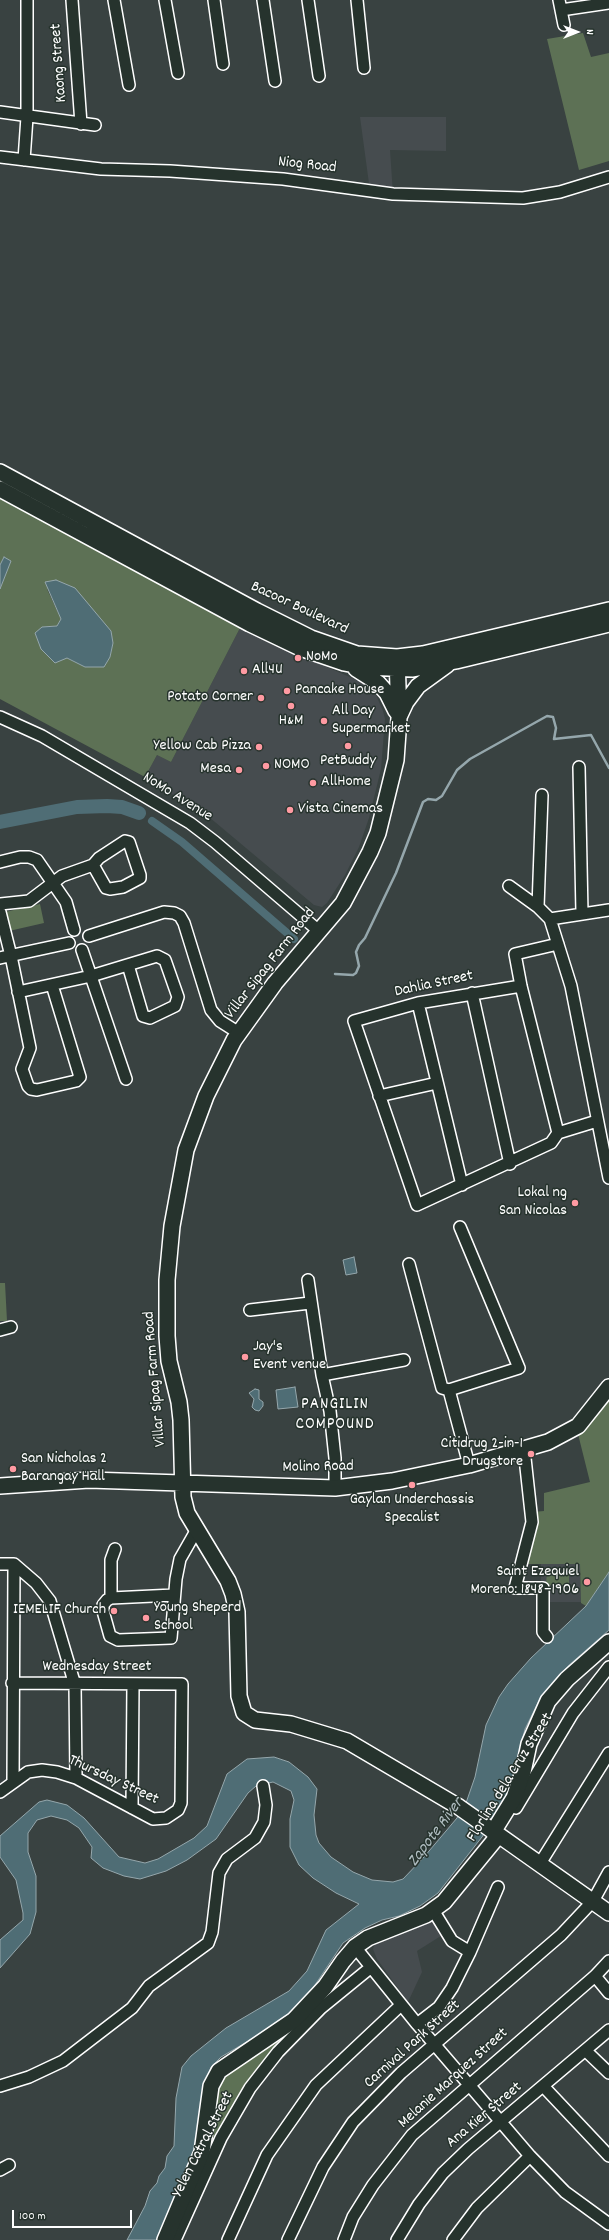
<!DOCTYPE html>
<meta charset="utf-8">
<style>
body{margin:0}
#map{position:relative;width:609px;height:2240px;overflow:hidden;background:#394241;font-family:Dekko,sans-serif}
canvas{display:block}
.north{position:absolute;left:557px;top:12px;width:40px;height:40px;-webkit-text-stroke:3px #26332d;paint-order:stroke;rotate:90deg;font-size:11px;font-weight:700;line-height:16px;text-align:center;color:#fff}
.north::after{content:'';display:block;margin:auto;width:14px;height:18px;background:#fff;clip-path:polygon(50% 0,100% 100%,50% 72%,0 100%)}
.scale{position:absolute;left:12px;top:2210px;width:120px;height:18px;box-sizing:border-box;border:2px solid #fff;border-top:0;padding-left:5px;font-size:12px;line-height:14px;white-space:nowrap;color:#fff;-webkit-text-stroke:3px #26332d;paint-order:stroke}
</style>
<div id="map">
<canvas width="609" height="2240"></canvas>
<div class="north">N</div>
<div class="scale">100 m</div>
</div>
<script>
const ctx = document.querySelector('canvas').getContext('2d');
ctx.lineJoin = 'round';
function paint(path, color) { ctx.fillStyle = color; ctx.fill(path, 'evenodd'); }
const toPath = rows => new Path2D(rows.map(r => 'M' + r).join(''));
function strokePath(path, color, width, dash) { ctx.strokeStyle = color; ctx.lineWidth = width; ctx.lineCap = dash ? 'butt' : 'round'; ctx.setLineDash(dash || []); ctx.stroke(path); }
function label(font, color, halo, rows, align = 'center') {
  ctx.font = font + ' Dekko,sans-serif'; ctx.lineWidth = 3; ctx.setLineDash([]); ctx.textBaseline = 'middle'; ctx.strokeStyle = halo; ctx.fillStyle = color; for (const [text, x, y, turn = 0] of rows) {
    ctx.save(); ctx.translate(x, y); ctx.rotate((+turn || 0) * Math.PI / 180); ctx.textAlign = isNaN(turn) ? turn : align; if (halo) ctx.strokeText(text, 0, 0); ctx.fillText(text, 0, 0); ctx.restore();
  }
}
const built = toPath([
 [360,117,446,117,446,151,390,150,393,194,370,191],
 [241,626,269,642,366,684,376,695,383,711,385,719,381,769,369,818,359,847,345,875,327,903,322,907,314,905,209,817,145,777,157,755,171,762],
 [541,1564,580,1564,581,1602,545,1602,541,1586],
 [435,1917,444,1934,417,1951,422,1972,408,2002,377,1959,373,1949,375,1943]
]);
const green = toPath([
 [583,33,591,57,609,53,609,161,579,170,547,39],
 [0,497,241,626,171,762,157,755,145,777,0,699,0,589,10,561,4,557,0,565],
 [47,589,98,617,111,631,113,643,110,657,85,667,67,658,42,627,57,626,61,619],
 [40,904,44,923,9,931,5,912],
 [0,1283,5,1283,7,1321,0,1321],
 [609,1393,609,1572,586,1606,581,1603,580,1564,524,1564,533,1512,544,1511,544,1493,590,1482,577,1430],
 [547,1572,569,1572,569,1585,546,1585],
 [290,2031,273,2055,172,2226,217,2079]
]);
const water = toPath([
 [4,557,11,561,0,589,0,565,4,557],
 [56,580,75,588,111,631,113,643,110,657,104,667,85,667,67,658,55,663,41,649,35,633,42,627,57,626,61,619,45,582,56,580],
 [354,1257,357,1273,346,1275,343,1260,354,1257],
 [295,1387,298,1407,278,1409,276,1390,295,1387],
 [255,1389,259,1390,259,1399,263,1402,263,1406,259,1411,255,1410,252,1407,254,1399,249,1393,255,1389],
 [609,1572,609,1630,568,1666,541,1697,525,1729,508,1798,482,1837,438,1893,420,1906,399,1916,382,1920,365,1928,343,1943,303,2003,284,2020,221,2057,211,2067,207,2081,195,2154,157,2240,127,2240,145,2206,150,2191,157,2183,159,2176,165,2168,167,2156,174,2146,176,2098,182,2067,191,2056,226,2028,289,1991,307,1971,326,1930,359,1904,336,1893,313,1878,299,1865,290,1847,290,1819,294,1800,291,1791,273,1782,256,1786,248,1793,216,1839,187,1860,166,1871,140,1879,124,1876,103,1868,91,1858,92,1847,79,1828,67,1820,51,1816,37,1820,28,1833,28,1852,36,1876,36,1912,30,1934,0,1968,0,1940,23,1920,23,1913,16,1880,0,1857,0,1836,39,1802,47,1800,67,1805,84,1818,119,1857,145,1863,158,1859,194,1838,207,1826,227,1774,247,1759,274,1757,289,1762,308,1777,317,1789,314,1815,316,1835,319,1843,331,1857,353,1872,372,1880,393,1882,403,1879,424,1857,457,1818,466,1803,475,1777,486,1725,499,1697,508,1684,531,1658,586,1606,609,1572]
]);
const stream = toPath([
 [335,974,353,975,356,973,359,966,356,952,359,945,365,938,396,873,423,802,428,799,436,800,442,796,457,770,470,759,547,716,553,717,556,728,554,739,591,735,609,768]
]);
const canal = toPath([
 [152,821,182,842,294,939]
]);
const river = toPath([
 [0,822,77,807,107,806,122,807,139,813]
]);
const minor = toPath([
 [72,0,81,124],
 [114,0,129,85],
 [165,0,178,73],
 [214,0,223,64],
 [263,0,275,81],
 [308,0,319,76],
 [357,0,364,68],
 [559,0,564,25],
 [561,10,609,3],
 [0,112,95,125],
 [0,157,101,169,170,171,283,179,393,194,523,198,560,192,609,177],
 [24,160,27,117,27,0],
 [0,717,42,736,190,823,215,842,320,932],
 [579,767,582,913],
 [0,862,20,857,29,857,37,860,66,902,74,930],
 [509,886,538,907,550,919,571,986,609,1178],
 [0,904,29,901,62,876,93,865,99,858,125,841,129,842,140,875,140,878,123,887,110,889,106,888,93,865],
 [538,907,542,795],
 [0,912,11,956,30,1048,22,1069,28,1086,31,1089,37,1090,76,1081,80,1077,52,985],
 [550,919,609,910],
 [89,936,164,912,174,913,180,916,184,923,211,1010,220,1021,239,1033],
 [82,950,126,1079],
 [0,958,69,943],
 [521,986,418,1003,354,1021,417,1205,551,1143,558,1133,597,1121],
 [18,992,91,976,157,956,165,960,178,997,175,1006,150,1018,143,1016,128,965],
 [472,993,510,1164],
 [418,1003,462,1185],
 [379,1096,437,1083],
 [558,1133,521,986,515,954,558,944],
 [409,1264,442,1388,449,1390,519,1368,460,1227],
 [308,1280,322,1375,330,1411,335,1458,335,1488],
 [250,1310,310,1303],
 [0,1330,11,1327],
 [322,1375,404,1360],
 [449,1390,469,1465],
 [524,1449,532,1522,515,1588,543,1588,543,1632,547,1637],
 [0,1564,14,1564,36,1583,50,1601,75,1685,76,1778],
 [174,1595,111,1598,107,1600,103,1605,103,1611,110,1636,118,1640,171,1638,176,1579,180,1559,196,1531],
 [111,1598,111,1560,115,1549],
 [13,1782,14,1564],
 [0,1792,28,1772,42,1770,57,1772,76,1778,153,1819,166,1818,178,1810,181,1803,182,1684,12,1683],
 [132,1808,133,1684],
 [516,1808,573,1713,609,1667],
 [539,1865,609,1753],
 [433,1910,452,1941,470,1952],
 [355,1947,417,2024,530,2156,565,2192,609,2224],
 [595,1976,609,1993],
 [417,2024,439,2007,452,1988,470,1952,498,1887],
 [586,2051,609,2073],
 [0,2086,29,2077,63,2061,132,2008,149,1986,208,1943,212,1932,219,1873,227,1859,255,1838,264,1822,266,1805,263,1786],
 [544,2087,609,2156],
 [0,2170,9,2165],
 [175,2240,221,2138,250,2088,278,2052,321,2008,370,1968],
 [228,2240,267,2155,316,2085,401,2005],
 [288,2240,323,2167,353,2122,401,2073,561,1935,593,1901,609,1872],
 [344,2240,353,2217,373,2185,412,2135,595,1976,609,1961],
 [397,2240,419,2204,443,2173,468,2149,609,2030],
 [453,2240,477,2208,530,2156]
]);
const major = toPath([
 [0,472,257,611,311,638,357,654,397,657,423,654,609,610],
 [0,489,250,624,300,648,344,663,365,667,413,669,456,661,609,624],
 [397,657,399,718,396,760,378,833,370,852,343,903,275,983,234,1040,206,1096,186,1150,172,1226,167,1280,167,1336,169,1361,179,1402,181,1420,183,1497,187,1513,228,1581,233,1594,237,1612,239,1696,244,1713,255,1720,291,1724,347,1741,459,1807,609,1913],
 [356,669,378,683,387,693,396,711],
 [399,717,406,702,418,686,447,665],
 [0,1486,89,1480,335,1488,392,1481,469,1465,548,1442,578,1426,609,1387],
 [493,1832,514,1798,523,1772,529,1744,548,1701,567,1679,609,1642],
 [165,2240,202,2152,211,2086,219,2071,294,2020,325,1987,343,1961,355,1947,368,1938,426,1915,444,1902,498,1836]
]);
const markers = [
 [298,658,4,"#ff9aa2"],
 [244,671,4,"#ff9aa2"],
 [287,691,4,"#ff9aa2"],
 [261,698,4,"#ff9aa2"],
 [291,706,4,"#ff9aa2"],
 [324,721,4,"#ff9aa2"],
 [348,746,4,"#ff9aa2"],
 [259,747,4,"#ff9aa2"],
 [266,766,4,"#ff9aa2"],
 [239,770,4,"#ff9aa2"],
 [313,783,4,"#ff9aa2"],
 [290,810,4,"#ff9aa2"],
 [575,1203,4,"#ff9aa2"],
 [245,1357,4,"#ff9aa2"],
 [531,1454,4,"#ff9aa2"],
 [13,1469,4,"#ff9aa2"],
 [412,1485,4,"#ff9aa2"],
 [587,1582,4,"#ff9aa2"],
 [114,1611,4,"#ff9aa2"],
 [146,1618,4,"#ff9aa2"]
];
const streetNames = [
 ["Kaong Street",60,63,-94],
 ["Niog Road",307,166,6],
 ["Bacoor Boulevard",299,609,25],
 ["NoMo Avenue",177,798,32],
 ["Villar Sipag Farm Road",271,964,-52],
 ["Dahlia Street",434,985,-12],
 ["Villar Sipag Farm Road",156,1379,-95],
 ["Molino Road",318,1468,-1],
 ["Wednesday Street",97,1668],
 ["Florlina dela Cruz Street",511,1778,-58],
 ["Thursday Street",113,1781,25],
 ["Carnival Park Street",413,2045,-42],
 ["Melanie Marquez Street",454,2079,-42],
 ["Ana Kier Street",485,2116,-40],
 ["Yelen Catral Street",204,2145,-63]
];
const poiNames = [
 ["NoMo",306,658],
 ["All4U",252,671],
 ["Pancake House",295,691],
 ["Potato Corner",253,698,"right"],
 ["All Day",332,712],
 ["Supermarket",332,730],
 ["H&M",291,722,"center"],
 ["Yellow Cab Pizza",251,747,"right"],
 ["PetBuddy",348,762,"center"],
 ["NOMO",274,766],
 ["Mesa",231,770,"right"],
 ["AllHome",321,783],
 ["Vista Cinemas",298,810],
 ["Lokal ng",567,1194,"right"],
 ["San Nicolas",567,1212,"right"],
 ["Jay's",253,1348],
 ["Event venue",253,1366],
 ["Citidrug 2-in-1",523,1445,"right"],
 ["Drugstore",523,1463,"right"],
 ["San Nicholas 2",21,1460],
 ["Barangay Hall",21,1478],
 ["Gaylan Underchassis",412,1501,"center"],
 ["Specalist",412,1519,"center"],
 ["Saint Ezequiel",579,1573,"right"],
 ["Moreno: 1848–1906",579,1591,"right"],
 ["Young Sheperd",154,1609],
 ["School",154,1627],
 ["IEMELIF Church",106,1611,"right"]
];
const neighbourhoodNames = [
 ["PANGILIN",335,1406],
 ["COMPOUND",335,1426]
];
const waterNames = [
 ["Zapote River",437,1833,-53]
];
paint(built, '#464c4f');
paint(green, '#5d7155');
paint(water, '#4f6d75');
strokePath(water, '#95a7ac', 1);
strokePath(stream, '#95a7ac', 2.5);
strokePath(canal, '#4f6d75', 8);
strokePath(river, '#4f6d75', 14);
strokePath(minor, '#fff', 14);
strokePath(major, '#fff', 18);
strokePath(minor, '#26332d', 11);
strokePath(major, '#26332d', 15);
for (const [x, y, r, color] of markers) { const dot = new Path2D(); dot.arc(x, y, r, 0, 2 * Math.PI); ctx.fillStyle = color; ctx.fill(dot); strokePath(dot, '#26332d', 1.5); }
label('16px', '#fff', '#26332d', streetNames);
label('16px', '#fff', '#26332d', poiNames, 'left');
ctx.letterSpacing = '1px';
label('17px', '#fff', '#26332d', neighbourhoodNames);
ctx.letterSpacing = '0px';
label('italic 17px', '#b0bdc1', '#26332d', waterNames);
</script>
